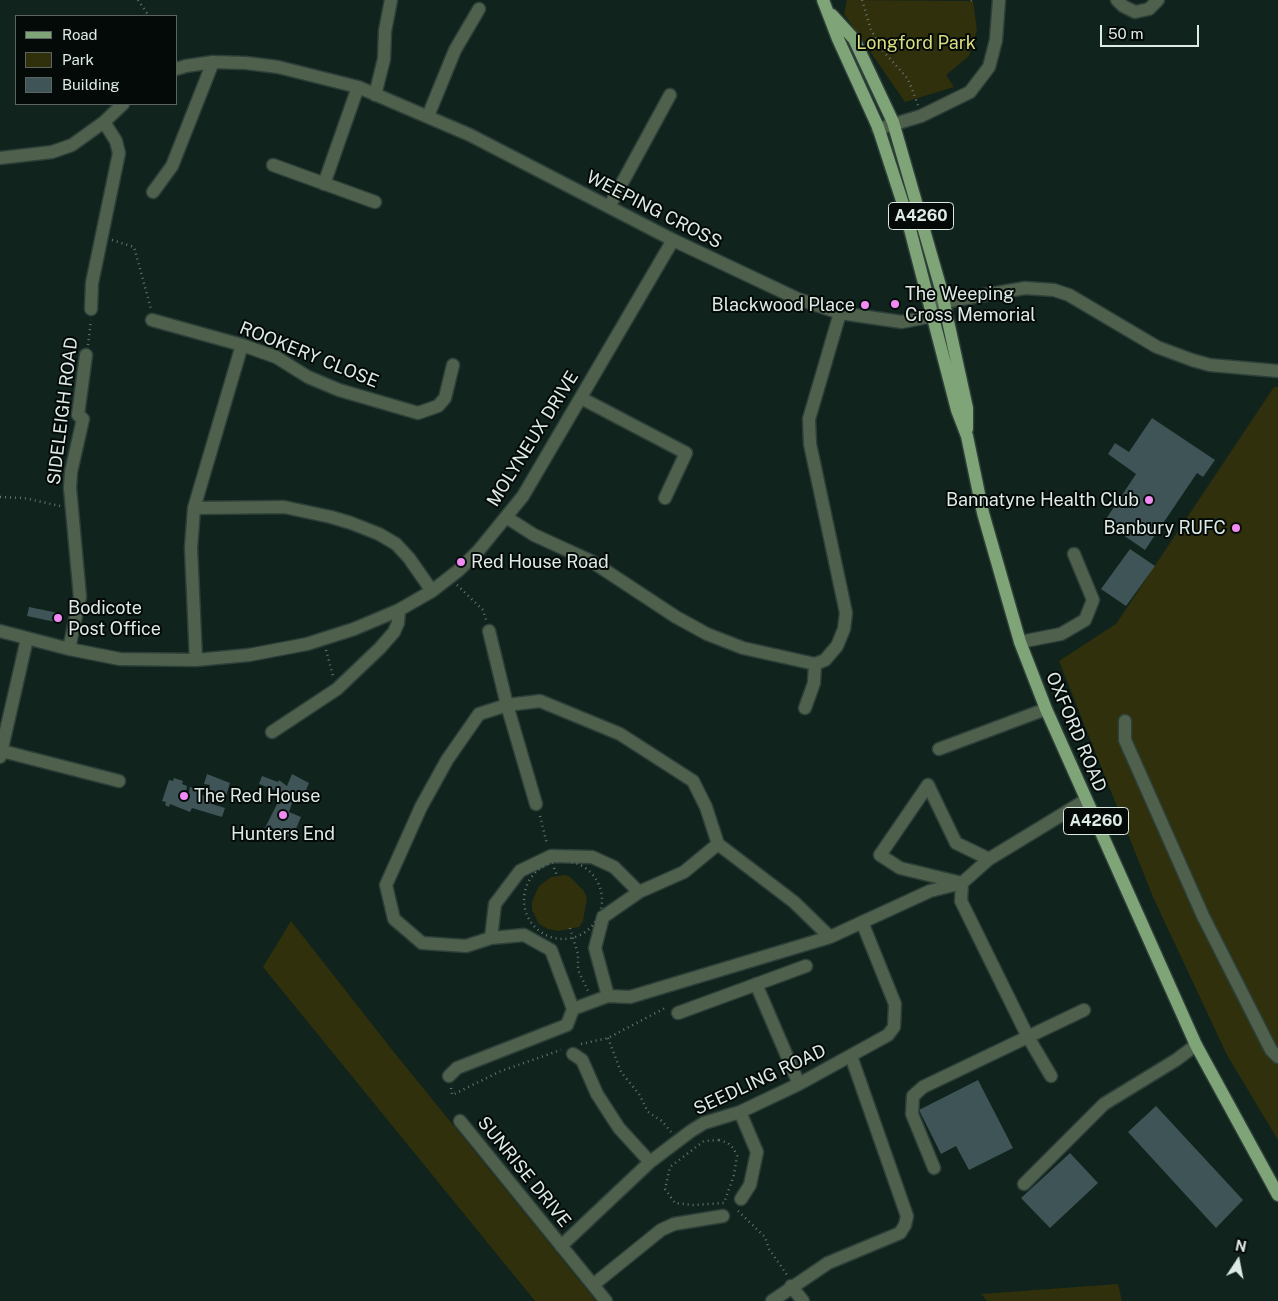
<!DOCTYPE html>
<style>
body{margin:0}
#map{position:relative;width:1278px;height:1301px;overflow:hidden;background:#10231d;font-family:"Public Sans",sans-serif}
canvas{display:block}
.legend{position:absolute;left:15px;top:15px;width:162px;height:90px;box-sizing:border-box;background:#040a08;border:1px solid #5b6461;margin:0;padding:6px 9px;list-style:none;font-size:15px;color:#deeae6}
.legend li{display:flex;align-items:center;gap:10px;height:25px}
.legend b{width:25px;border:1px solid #5b6461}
.north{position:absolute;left:1213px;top:1236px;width:50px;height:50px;-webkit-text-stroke:4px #040a08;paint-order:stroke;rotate:11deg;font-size:14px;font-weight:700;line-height:20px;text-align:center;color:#deeae6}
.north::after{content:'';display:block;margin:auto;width:18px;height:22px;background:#deeae6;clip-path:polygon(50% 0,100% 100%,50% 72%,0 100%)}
.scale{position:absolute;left:1100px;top:25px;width:99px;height:22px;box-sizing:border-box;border:2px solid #deeae6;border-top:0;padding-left:6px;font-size:15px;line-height:18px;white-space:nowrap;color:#deeae6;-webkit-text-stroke:4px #040a08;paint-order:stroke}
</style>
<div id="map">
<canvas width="1278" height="1301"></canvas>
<ul class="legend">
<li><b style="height:6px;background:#7ea478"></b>Road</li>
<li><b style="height:14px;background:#30300c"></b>Park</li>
<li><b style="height:14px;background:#3e5456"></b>Building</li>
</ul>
<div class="north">N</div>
<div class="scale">50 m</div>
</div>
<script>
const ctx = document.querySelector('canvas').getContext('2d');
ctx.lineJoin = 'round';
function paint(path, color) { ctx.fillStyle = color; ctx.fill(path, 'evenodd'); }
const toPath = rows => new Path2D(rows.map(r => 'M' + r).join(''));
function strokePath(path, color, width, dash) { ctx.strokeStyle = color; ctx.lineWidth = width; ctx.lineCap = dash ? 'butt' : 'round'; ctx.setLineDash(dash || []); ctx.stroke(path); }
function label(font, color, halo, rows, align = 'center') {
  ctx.font = font + ' "Public Sans",sans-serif'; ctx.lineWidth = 4; ctx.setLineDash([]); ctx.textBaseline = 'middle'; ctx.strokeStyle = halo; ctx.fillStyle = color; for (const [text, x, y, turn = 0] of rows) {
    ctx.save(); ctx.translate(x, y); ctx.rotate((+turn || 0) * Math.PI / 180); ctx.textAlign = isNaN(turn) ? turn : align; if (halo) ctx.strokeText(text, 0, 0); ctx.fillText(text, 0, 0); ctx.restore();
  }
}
const green = toPath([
 [847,0,973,1,977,30,969,56,946,75,954,87,905,102,844,14],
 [1274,387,1278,387,1278,1140,1227,1055,1153,897,1059,661,1116,624],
 [565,875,570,877,584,891,587,898,583,921,579,927,558,931,548,929,539,924,532,910,532,902,539,886,551,877],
 [291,921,393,1051,596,1301,535,1301,263,967],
 [1118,1284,1122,1301,987,1301,981,1294]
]);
const building = toPath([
 [1152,418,1215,460,1203,477,1197,473,1145,550,1104,522,1136,474,1108,454,1115,443,1129,452],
 [1130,549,1155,566,1126,606,1101,589],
 [29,607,63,614,60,623,27,616],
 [207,774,230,783,226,796,214,795,212,804,225,808,222,817,192,808,190,812,170,804,169,807,165,805,166,802,162,801,169,780,173,781,174,778,183,781,182,784,187,786,186,791,189,792,190,787,199,790,198,794,206,796,210,785,204,784],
 [292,774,309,783,304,795,296,792,294,797,289,812,301,817,292,838,265,828,280,798,287,795,259,784,262,776,278,782,279,780,287,786],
 [978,1080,1013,1148,969,1170,956,1146,941,1154,919,1110],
 [1156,1106,1243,1200,1216,1228,1128,1132],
 [1070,1153,1098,1183,1050,1228,1021,1198]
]);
const path = toPath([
 [138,0,149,16],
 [862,0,871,30,884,52,908,79,918,105],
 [971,0,973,1],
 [112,240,134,247,151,309],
 [88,345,91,320],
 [0,497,24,498,60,506],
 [457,585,483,610,486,620],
 [326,650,333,676],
 [540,816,547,844],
 '524 900a39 39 0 1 1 78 0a39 39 0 1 1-78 0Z',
 [554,868,557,876],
 [570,928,578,954,578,970,588,991],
 [608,1038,621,1072,639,1094,648,1112,662,1121,671,1132],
 [581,1044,608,1038,667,1007],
 [451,1088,452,1095,501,1071,561,1050],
 [719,1140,728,1143,734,1149,737,1156,734,1175,724,1203,693,1205,675,1203,665,1189,670,1167,704,1141,719,1140],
 [738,1211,765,1237,769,1249,787,1275]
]);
const minor = toPath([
 [1117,0,1123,6,1135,12,1149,9,1158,0],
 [176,69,186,66,213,62,246,63,278,67,358,87,470,135,673,240,798,299,840,313,902,322,943,314],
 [375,95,384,59,385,31,391,0],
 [428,116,455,50,479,9],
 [878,129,921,116,970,92,989,67,996,40,999,0],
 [0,158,52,152,72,145,104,122,123,104],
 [273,165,375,202],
 [324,184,358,87],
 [153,192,172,166,213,62],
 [609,207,670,95],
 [933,304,1025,288,1054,290,1069,295,1157,347,1192,360,1210,365,1278,371],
 [91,309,92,283,119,153,116,141,104,122],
 [152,320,242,345,276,357,308,377,339,390,418,413,438,406,445,398,453,365],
 [581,398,686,453,665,498],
 [194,508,242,345],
 [506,517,534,535,591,561,676,617,707,634,743,648,815,664,825,660,837,646,844,629,846,613,810,444,809,419,840,313],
 [0,631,69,649,120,659,196,660,249,655,307,644,354,629,399,610,432,591,459,570,479,550,523,496,673,240],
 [489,631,507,705,536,804],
 [1020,642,1061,634,1085,620,1093,600,1074,554],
 [69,649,80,597,70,488,71,472,83,419,78,415,86,355],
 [196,660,191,548,194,508,284,507,331,517,351,523,379,534,396,544,409,558,432,591],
 [805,708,814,683,815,664],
 [1125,721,1125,740,1203,916,1271,1050,1278,1057],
 [272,732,337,689,380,648,394,632,398,623,399,610],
 [939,749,1046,709],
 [2,751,119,781],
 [0,757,27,639],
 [928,785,880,855,900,868,962,883,961,901,1028,1037,1051,1076],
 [928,785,956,843,989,859],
 [639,892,684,872,718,844],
 [491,938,466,946,422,943,394,919,386,885,421,807,447,760,479,714,507,705,540,701,620,734,693,781,706,807,718,844,794,902,830,937,930,891,962,883,989,859,1086,800],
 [756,984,799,1084],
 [573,1009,551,950,524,935,491,938,495,904,520,871,551,856,592,857,614,867,639,892,603,917,595,948,608,996],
 [678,1013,806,966],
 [573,1054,582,1060,597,1094,619,1128,650,1162],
 [449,1076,457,1068,567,1025,573,1009,608,996,630,997,830,937],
 [740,1112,757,1152,750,1185,741,1199],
 [460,1121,606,1301],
 [934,1168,912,1114,913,1096,923,1087,1084,1010],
 [1024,1184,1104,1104,1176,1060,1196,1045],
 [561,1246,650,1162,691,1131,704,1123,740,1112,799,1084,888,1035,894,1027,895,1004,862,922],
 [593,1285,661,1230,674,1224,723,1216],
 [791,1286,803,1301],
 [772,1301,828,1263,900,1233,905,1225,907,1216,851,1056]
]);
const major = toPath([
 [823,0,838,39,878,127,905,210,957,410,967,436,983,513,1020,642,1046,709,1196,1045,1278,1195],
 [832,15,854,39,893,122,941,289,967,408,967,429]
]);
const markers = [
 [895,304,5,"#f28af3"],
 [865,305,5,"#f28af3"],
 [1149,500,5,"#f28af3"],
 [1236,528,5,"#f28af3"],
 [461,562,5,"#f28af3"],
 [58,618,5,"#f28af3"],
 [184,796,5,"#f28af3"],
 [283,815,5,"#f28af3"]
];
const shields = [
 [921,216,65],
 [1096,821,65]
];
const shieldNames = [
 ["A4260",921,216],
 ["A4260",1096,821]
];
const parkNames = [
 ["Longford Park",916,43]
];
const streetNames = [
 ["WEEPING CROSS",654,210,27],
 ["ROOKERY CLOSE",309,355,22],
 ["SIDELEIGH ROAD",63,411,-83],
 ["MOLYNEUX DRIVE",533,439,-58],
 ["OXFORD ROAD",1076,732,67],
 ["SEEDLING ROAD",760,1080,-25],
 ["SUNRISE DRIVE",524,1172,51]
];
const poiNames = [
 ["The Weeping",905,294],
 ["Cross Memorial",905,315],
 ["Blackwood Place",855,305,"right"],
 ["Bannatyne Health Club",1139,500,"right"],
 ["Banbury RUFC",1226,528,"right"],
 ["Red House Road",471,562],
 ["Bodicote",68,608],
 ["Post Office",68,629],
 ["The Red House",194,796],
 ["Hunters End",283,834,"center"]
];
paint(green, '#30300c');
paint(building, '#3e5456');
strokePath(minor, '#2d3f39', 15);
strokePath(major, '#2d3f39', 15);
strokePath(path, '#667671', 2.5, [1, 4]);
strokePath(minor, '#4f614c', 12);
strokePath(major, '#7ea478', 12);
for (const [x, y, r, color] of markers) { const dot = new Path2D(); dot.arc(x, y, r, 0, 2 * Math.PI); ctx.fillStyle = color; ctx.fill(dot); strokePath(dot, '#040a08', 2); }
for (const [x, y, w] of shields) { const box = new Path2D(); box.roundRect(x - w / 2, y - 13.5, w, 27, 4); ctx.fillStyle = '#040a08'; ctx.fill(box); strokePath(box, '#deeae6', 1); }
label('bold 16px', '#deeae6', null, shieldNames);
label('18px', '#dbde7e', '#040a08', parkNames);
label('18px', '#deeae6', '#040a08', streetNames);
label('18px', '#deeae6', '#040a08', poiNames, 'left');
</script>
